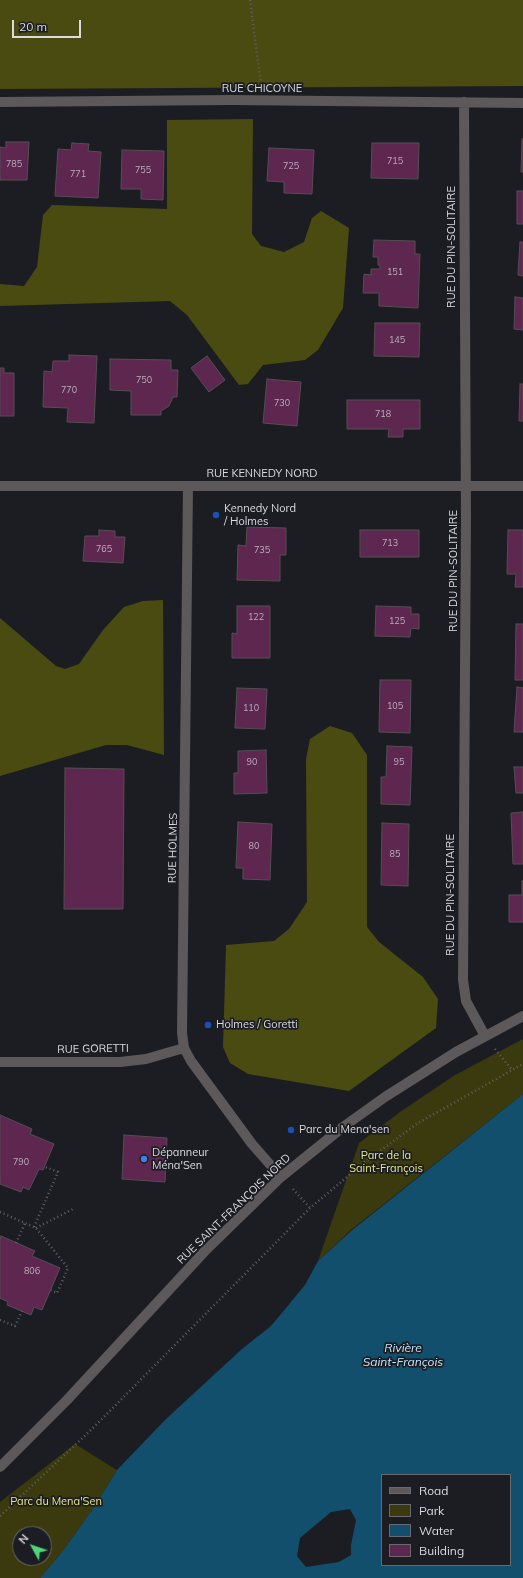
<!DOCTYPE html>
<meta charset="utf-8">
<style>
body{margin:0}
#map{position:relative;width:523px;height:1578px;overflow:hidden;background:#1c1d23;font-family:Mulish,sans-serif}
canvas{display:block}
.legend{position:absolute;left:381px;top:1474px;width:130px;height:92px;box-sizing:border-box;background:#1c1d23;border:1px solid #68696e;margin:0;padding:5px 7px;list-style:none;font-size:12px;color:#dadadf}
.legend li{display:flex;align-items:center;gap:8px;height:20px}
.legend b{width:20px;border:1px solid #68696e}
.north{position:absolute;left:12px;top:1526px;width:40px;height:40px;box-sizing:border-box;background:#1c1d23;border:1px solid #68696e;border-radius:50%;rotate:310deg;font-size:11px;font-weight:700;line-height:16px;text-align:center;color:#dadadf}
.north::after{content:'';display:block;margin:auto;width:14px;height:18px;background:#4cd677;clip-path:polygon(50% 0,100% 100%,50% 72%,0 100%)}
.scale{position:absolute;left:12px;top:20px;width:69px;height:18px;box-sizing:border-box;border:2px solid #dadadf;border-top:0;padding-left:5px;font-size:12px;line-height:14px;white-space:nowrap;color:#dadadf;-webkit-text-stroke:3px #1c1d23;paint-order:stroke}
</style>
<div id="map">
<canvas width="523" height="1578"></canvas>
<ul class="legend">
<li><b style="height:5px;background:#5d5859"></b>Road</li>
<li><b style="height:11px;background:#3a3a0e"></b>Park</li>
<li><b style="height:11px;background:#114f6d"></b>Water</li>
<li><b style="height:11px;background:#5d2750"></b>Building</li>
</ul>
<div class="north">N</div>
<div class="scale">20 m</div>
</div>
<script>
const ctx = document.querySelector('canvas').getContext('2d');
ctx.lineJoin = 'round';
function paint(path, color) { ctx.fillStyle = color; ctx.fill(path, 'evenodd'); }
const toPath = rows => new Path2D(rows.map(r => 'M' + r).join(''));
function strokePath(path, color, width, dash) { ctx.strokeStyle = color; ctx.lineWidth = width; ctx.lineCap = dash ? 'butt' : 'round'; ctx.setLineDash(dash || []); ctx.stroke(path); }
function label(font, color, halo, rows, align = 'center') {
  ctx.font = font + ' Mulish,sans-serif'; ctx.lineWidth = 3.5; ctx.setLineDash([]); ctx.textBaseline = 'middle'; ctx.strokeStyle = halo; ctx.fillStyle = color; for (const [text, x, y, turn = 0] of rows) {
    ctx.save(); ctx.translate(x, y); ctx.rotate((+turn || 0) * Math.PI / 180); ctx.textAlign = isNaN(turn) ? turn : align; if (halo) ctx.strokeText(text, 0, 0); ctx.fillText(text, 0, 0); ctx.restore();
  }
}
const green = toPath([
 [523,1039,523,1094,351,1230,318,1261,359,1143,400,1112,455,1075],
 [75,1444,117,1470,95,1506,62,1552,40,1578,0,1578,0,1502],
 [20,1534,44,1534,44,1558,20,1558]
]);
const forest = toPath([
 [0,0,523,0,523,86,0,89],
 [253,119,252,234,261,246,284,252,304,242,312,218,321,211,349,228,343,308,318,350,305,360,263,365,248,384,239,385,187,315,170,301,0,306,0,284,24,286,37,267,43,215,52,205,167,209,167,120],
 [163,600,164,755,127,745,106,745,0,776,0,618,56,666,65,669,79,664,103,630,124,607,143,601],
 [330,726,352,733,367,755,367,927,379,942,423,977,438,999,436,1028,349,1091,248,1074,230,1063,223,1047,226,945,274,941,289,929,307,902,306,759,310,739]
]);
const water = toPath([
 [523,1094,523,1578,40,1578,62,1552,95,1506,117,1470,166,1419,242,1349,271,1326,305,1285,318,1261,351,1231],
 [382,1475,510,1475,510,1565,382,1565],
 [350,1509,356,1520,351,1545,351,1555,339,1562,306,1567,297,1556,300,1538,331,1512]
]);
const building = toPath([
 [522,139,523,139,523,172,521,172,522,139],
 [6,142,29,142,27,180,0,180,0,147,6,148,6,142],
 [72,143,89,144,88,151,101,152,98,198,55,196,58,149,71,150,72,143],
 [372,143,419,143,418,179,371,178,372,143],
 [269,148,314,150,312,194,284,193,284,182,267,181,269,148],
 [122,150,164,151,163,200,141,199,141,189,121,189,122,150],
 [517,191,523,191,523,224,517,224,517,191],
 [374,240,415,241,415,254,420,254,418,308,379,306,379,293,363,293,364,274,371,275,371,269,380,269,380,265,378,265,378,257,373,257,374,240],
 [520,242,523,242,523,276,518,275,520,242],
 [515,297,523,298,523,330,514,329,515,297],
 [375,323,420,323,419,357,374,356,375,323],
 [69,355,97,356,94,423,67,422,68,408,43,407,44,371,52,372,53,361,69,361,69,355],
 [207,356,225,380,209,392,191,368,207,356],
 [110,359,171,360,171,370,178,370,177,397,173,397,169,406,161,411,161,415,131,415,131,391,110,390,110,359],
 [0,368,4,368,4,373,14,373,14,416,0,416,0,368],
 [267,379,301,382,297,426,263,423,267,379],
 [520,384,523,384,523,421,519,421,520,384],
 [347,400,420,400,420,429,403,429,403,437,388,437,389,429,347,429,347,400],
 [247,527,286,528,286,555,280,555,280,581,237,580,238,545,246,546,247,527],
 [99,530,115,531,115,537,125,537,123,563,83,561,85,536,99,536,99,530],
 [360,530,419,530,419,557,360,557,360,530],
 [508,530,523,530,523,587,515,587,516,574,507,574,508,530],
 [237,606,270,606,270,658,232,658,232,633,237,634,237,606],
 [376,606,411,607,411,614,419,614,419,629,411,628,410,637,375,636,376,606],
 [516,624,523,624,523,680,515,680,516,624],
 [380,680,411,680,410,733,379,732,380,680],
 [517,687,523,688,523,732,514,732,517,687],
 [237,688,267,689,265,729,235,728,237,688],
 [387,746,412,747,410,805,381,804,381,777,386,777,387,746],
 [266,750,267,793,234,794,234,773,238,773,238,751,266,750],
 [514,767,523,767,523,793,516,793,514,767],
 [65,768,124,769,123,909,64,909,65,768],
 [523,812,523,864,513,864,511,813,523,812],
 [238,822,272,824,270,880,243,879,243,868,236,868,238,822],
 [382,823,409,824,408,886,381,885,382,823],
 [522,881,523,881,523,922,509,922,509,895,522,895,522,881],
 [0,1115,32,1129,30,1134,54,1144,43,1170,39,1169,29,1190,23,1187,21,1192,0,1184,0,1115],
 [124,1135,167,1138,165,1182,122,1179,124,1135],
 [1,1236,35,1251,32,1256,60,1268,42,1310,34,1307,31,1315,7,1305,8,1302,0,1298,0,1239,1,1236]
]);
const path = toPath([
 [250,0,261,85],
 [495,1049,512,1070],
 [293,1189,310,1208],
 [0,1212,36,1228,68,1268,57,1293,51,1290],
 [34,1227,58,1172,45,1167],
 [36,1228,75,1208],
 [16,1243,25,1223],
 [0,1320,15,1326,22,1311],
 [0,1516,95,1426,310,1208,365,1162,418,1123,523,1064]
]);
const minor = toPath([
 [0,102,231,100,523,103],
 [464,102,466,519,463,980,466,1001,485,1036],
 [0,486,523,486],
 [188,486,182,1033,184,1048,191,1061,252,1144,281,1177],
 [0,1062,120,1062,146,1059,184,1048],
 [0,1467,67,1400,205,1251,281,1177,343,1127,385,1097,456,1052,523,1016]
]);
const markers = [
 [216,515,4,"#1a4fb4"],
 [208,1025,4,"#1a4fb4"],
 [291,1130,4,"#1a4fb4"],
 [144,1159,4,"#3f7fe0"]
];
const numberNames = [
 ["715",395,161],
 ["785",14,164],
 ["725",291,166],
 ["755",143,170],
 ["771",78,174],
 ["151",395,272],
 ["145",397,340],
 ["750",144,380],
 ["770",69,390],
 ["730",282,403],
 ["718",383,414],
 ["713",390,543],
 ["765",104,549],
 ["735",262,550],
 ["122",256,617],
 ["125",397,621],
 ["105",395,706],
 ["110",251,708],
 ["90",252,762],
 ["95",399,762],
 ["80",254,846],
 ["85",395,854],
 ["790",21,1162],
 ["806",32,1271]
];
const streetNames = [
 ["RUE CHICOYNE",262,89],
 ["RUE DU PIN-SOLITAIRE",452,247,-90],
 ["RUE KENNEDY NORD",262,474],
 ["RUE DU PIN-SOLITAIRE",454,571,-90],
 ["RUE HOLMES",173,848,-89],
 ["RUE DU PIN-SOLITAIRE",451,895,-90],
 ["RUE GORETTI",93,1049,-1],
 ["RUE SAINT-FRANÇOIS NORD",234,1209,-44]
];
const poiNames = [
 ["Kennedy Nord",224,509],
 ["/ Holmes",224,522],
 ["Holmes / Goretti",216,1025],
 ["Parc du Mena'sen",299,1130],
 ["Dépanneur",152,1153],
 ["Ména'Sen",152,1166]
];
const parkNames = [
 ["Parc de la",386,1156],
 ["Saint-François",386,1169],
 ["Parc du Mena'Sen",56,1502]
];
const waterNames = [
 ["Rivière",403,1348],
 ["Saint-François",403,1362]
];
paint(green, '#3a3a0e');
paint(forest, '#4a4b11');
paint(water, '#114f6d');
paint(building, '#5d2750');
strokePath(building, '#564e53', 1);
strokePath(path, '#606167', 2.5, [1, 3]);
strokePath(minor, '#5d5859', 10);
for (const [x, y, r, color] of markers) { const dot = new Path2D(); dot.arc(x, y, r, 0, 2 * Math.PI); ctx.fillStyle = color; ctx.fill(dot); strokePath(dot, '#1c1d23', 1.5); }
label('9px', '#bbadbb', null, numberNames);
label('11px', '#dadadf', '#1c1d23', streetNames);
label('11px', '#dadadf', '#1c1d23', poiNames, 'left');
label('11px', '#e6ea82', '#1c1d23', parkNames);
label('italic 12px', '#c1e8fe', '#1c1d23', waterNames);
</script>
